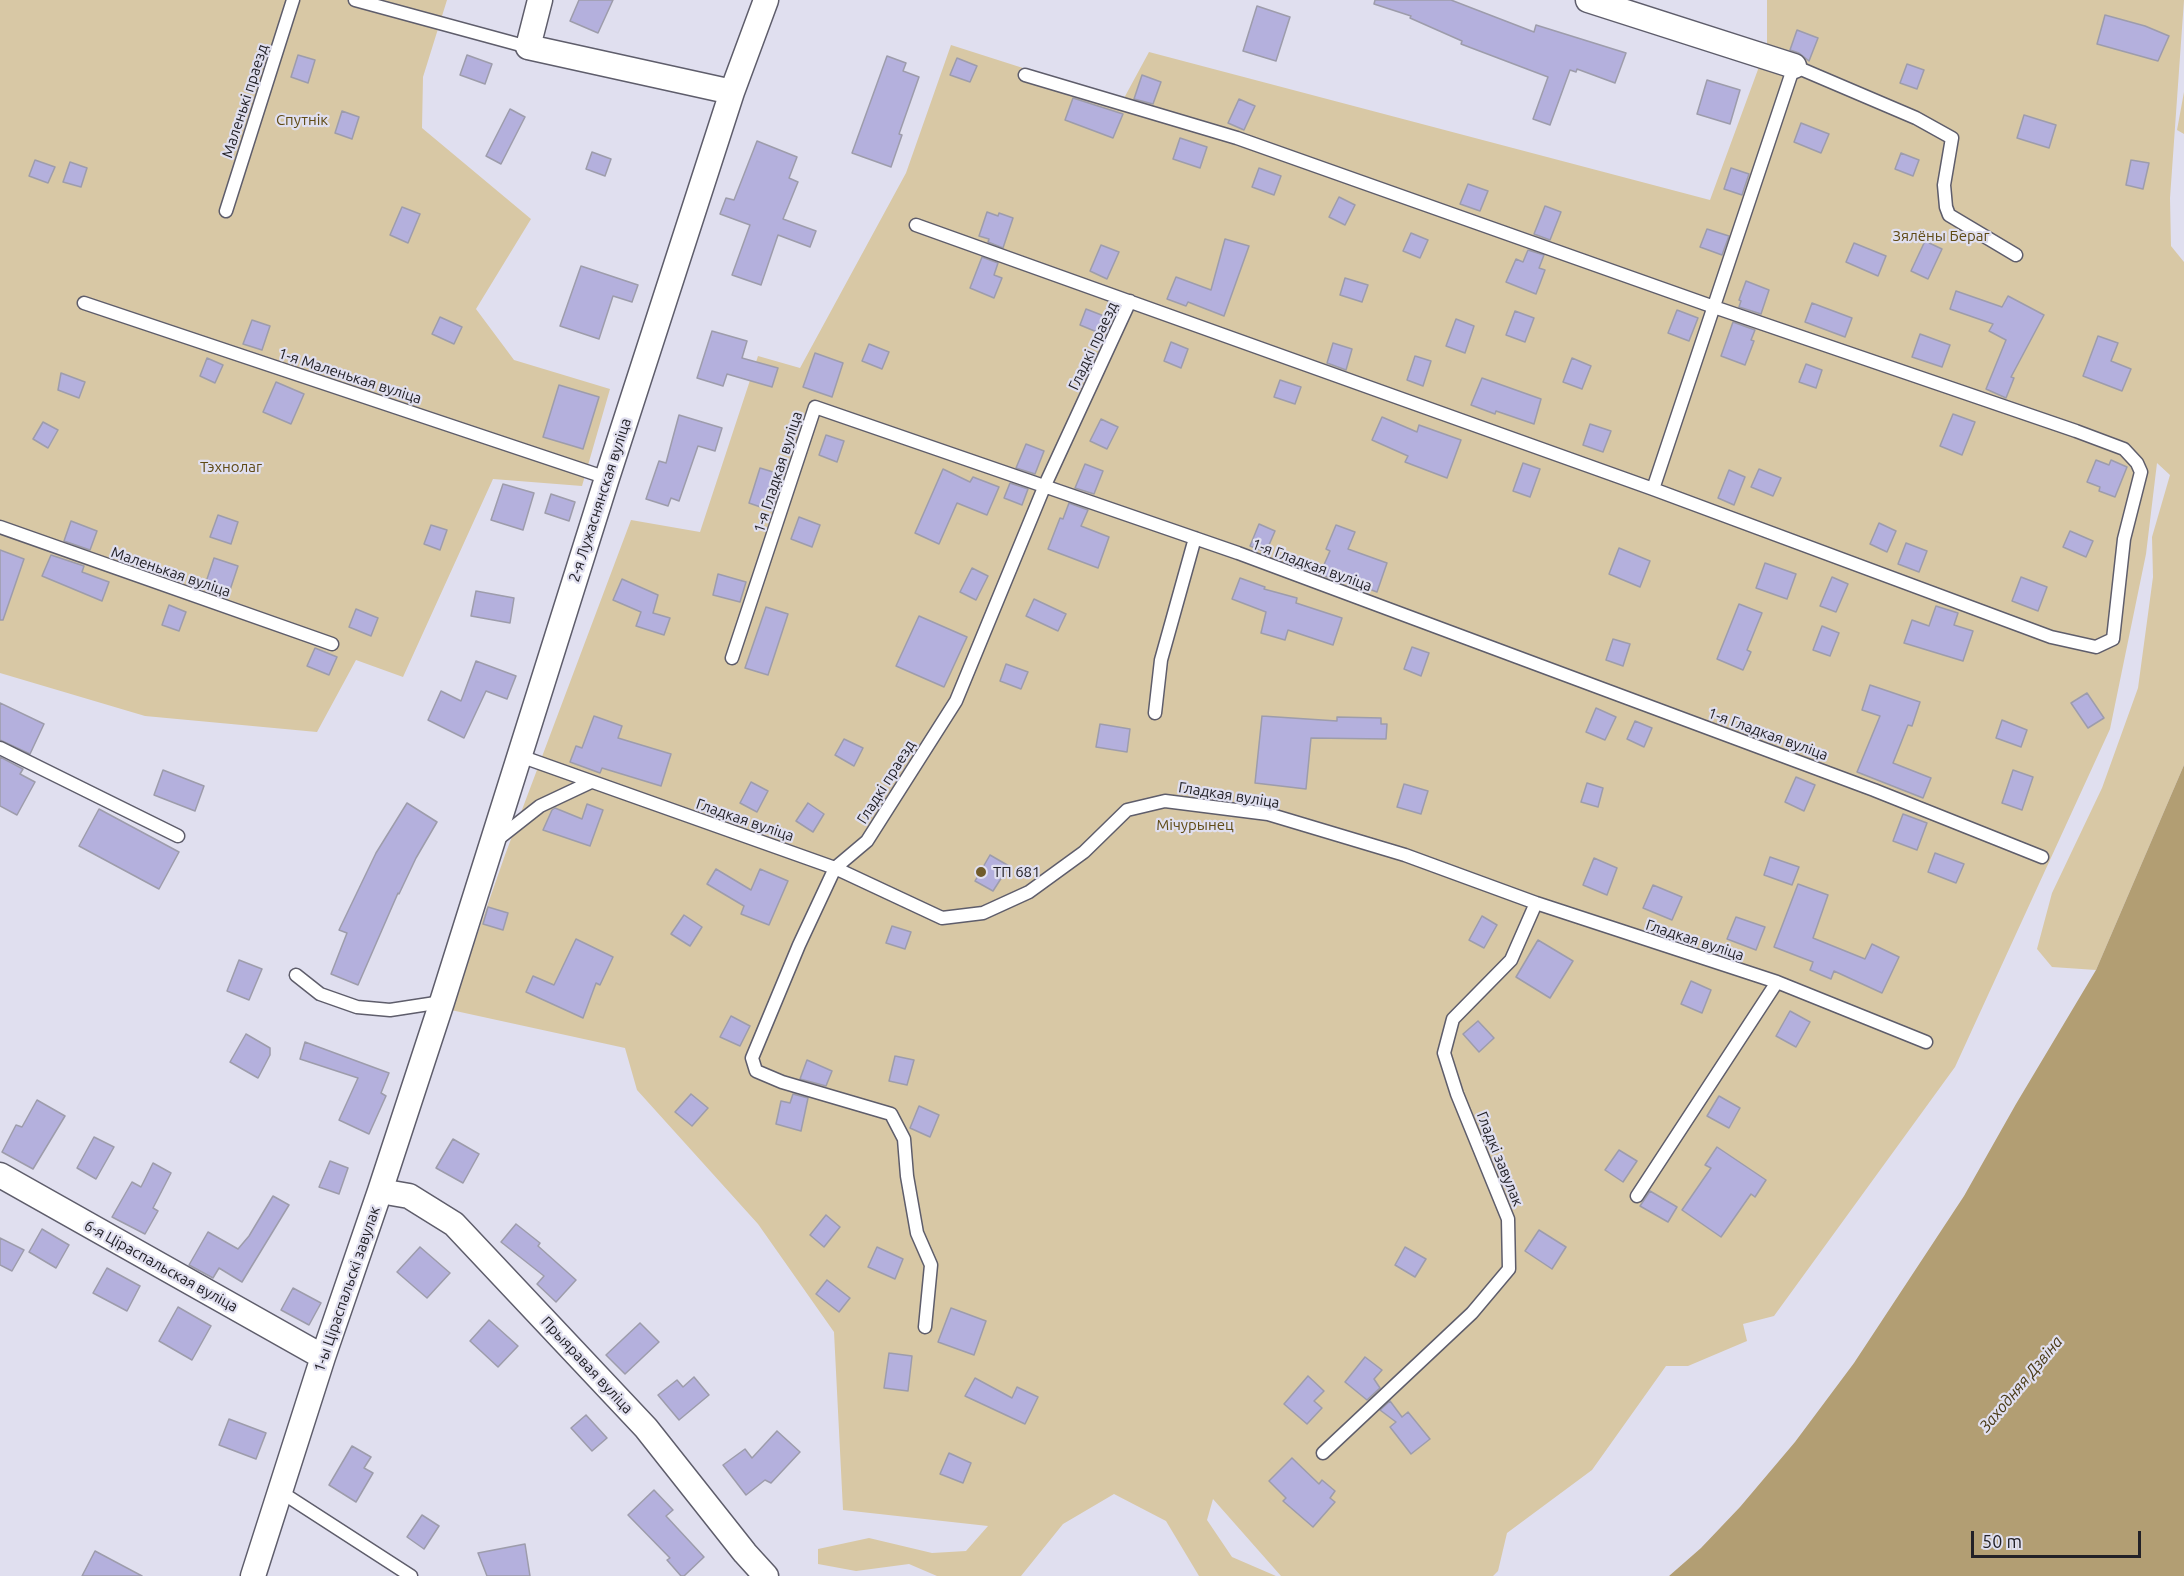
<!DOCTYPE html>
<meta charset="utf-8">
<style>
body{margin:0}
#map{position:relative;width:2184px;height:1576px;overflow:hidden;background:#e0dfef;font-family:Ubuntu,sans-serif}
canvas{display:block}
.scale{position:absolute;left:1971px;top:1531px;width:170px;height:27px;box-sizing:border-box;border:3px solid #222127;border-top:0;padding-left:8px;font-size:18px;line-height:21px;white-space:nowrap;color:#222127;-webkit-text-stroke:4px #e0dfef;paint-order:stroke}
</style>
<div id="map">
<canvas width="2184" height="1576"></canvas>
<div class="scale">50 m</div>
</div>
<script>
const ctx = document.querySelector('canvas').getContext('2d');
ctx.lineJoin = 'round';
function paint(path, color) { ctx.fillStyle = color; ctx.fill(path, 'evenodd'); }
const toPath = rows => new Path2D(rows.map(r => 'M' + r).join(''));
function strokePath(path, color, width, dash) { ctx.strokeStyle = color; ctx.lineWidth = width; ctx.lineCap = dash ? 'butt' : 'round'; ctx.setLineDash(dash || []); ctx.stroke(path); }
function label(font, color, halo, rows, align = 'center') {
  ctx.font = font + ' Ubuntu,sans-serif'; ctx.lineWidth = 4.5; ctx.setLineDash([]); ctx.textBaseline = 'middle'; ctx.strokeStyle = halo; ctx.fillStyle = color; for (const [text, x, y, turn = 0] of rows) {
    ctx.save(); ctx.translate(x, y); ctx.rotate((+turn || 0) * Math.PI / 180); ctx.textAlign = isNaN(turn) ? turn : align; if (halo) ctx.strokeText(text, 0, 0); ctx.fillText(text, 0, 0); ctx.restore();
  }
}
const green = toPath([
 [0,0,447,0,423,77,422,128,531,219,476,309,514,360,610,389,582,486,493,479,403,677,356,660,317,732,145,716,0,673],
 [1767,0,2184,0,2170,198,2171,246,2184,262,2184,765,2096,970,2052,967,2037,949,2052,893,2102,788,2138,688,2153,577,2152,537,2170,475,2157,463,2146,554,2110,729,1955,1067,1774,1316,1743,1324,1747,1341,1688,1366,1666,1366,1592,1470,1507,1533,1498,1571,1493,1576,1281,1576,1213,1499,1207,1520,1232,1557,1276,1576,1199,1576,1166,1521,1114,1494,1063,1524,1021,1576,937,1576,909,1564,856,1571,818,1564,818,1549,869,1538,932,1553,966,1551,988,1526,843,1510,834,1332,758,1224,637,1090,625,1048,451,1010,505,855,631,520,700,532,758,356,800,368,906,173,951,45,1123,100,1149,52,1710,200,1767,45],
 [2184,92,2184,134,2177,130]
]);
const water = toPath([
 [2184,765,2184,1576,1669,1576,1701,1548,1740,1507,1795,1442,1854,1363,1964,1196,2016,1104,2096,970]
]);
const building = toPath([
 [579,0,613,0,598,33,570,21,579,0],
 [1375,0,1451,0,1534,32,1536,25,1626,53,1615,83,1577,69,1576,72,1570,70,1550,125,1533,119,1548,77,1461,44,1462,41,1410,18,1411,16,1374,4,1375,0],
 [1257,6,1290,17,1276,61,1243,51,1257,6],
 [2105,15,2145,26,2169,36,2158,61,2097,44,2105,15],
 [1797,30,1818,38,1809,61,1799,53,1790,50,1797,30],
 [298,55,315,60,308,83,291,77,298,55],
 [467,55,492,64,485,84,460,75,467,55],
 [887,56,906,63,903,71,919,77,899,134,902,135,891,167,852,153,887,56],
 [957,58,977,66,970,82,950,75,957,58],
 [1907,64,1924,70,1917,89,1900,83,1907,64],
 [1142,75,1161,82,1153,104,1134,99,1142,75],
 [1707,80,1740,90,1730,124,1697,114,1707,80],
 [1073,98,1123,114,1113,138,1065,120,1073,98],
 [1239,99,1255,106,1244,130,1228,123,1239,99],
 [510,109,525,117,501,164,486,156,510,109],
 [342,111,359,117,352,139,335,133,342,111],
 [2024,115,2056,125,2049,148,2017,138,2024,115],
 [1801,123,1829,134,1821,153,1794,142,1801,123],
 [1180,138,1207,147,1200,168,1173,159,1180,138],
 [757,141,797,157,789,178,798,182,783,219,816,231,810,247,778,235,761,285,732,275,750,225,720,214,726,198,734,200,757,141],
 [592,152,611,159,605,176,586,169,592,152],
 [1901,153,1919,160,1913,176,1895,169,1901,153],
 [35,160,55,167,48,183,29,176,35,160],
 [2131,160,2149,163,2143,189,2126,185,2131,160],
 [70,162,87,168,81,187,63,182,70,162],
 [1259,168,1281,176,1274,195,1252,187,1259,168],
 [1731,168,1749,174,1742,195,1724,189,1731,168],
 [1468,184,1488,191,1480,211,1460,204,1468,184],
 [1339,197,1355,205,1345,225,1329,217,1339,197],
 [1545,206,1561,212,1550,240,1534,234,1545,206],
 [402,207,420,214,408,243,390,235,402,207],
 [987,212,998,216,999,213,1013,218,1003,248,988,242,989,239,979,236,987,212],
 [1707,229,1729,236,1722,255,1700,247,1707,229],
 [1411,233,1428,240,1420,258,1403,251,1411,233],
 [1225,239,1249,246,1224,316,1188,302,1186,306,1167,299,1176,277,1211,290,1225,239],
 [1925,241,1942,249,1928,279,1911,271,1925,241],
 [1854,243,1886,256,1878,276,1846,262,1854,243],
 [1101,245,1119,252,1107,279,1090,271,1101,245],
 [1528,250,1544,255,1539,268,1545,270,1536,294,1506,282,1516,259,1523,262,1528,250],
 [982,257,998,263,994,275,1002,278,994,298,970,288,982,257],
 [581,266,638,285,632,302,613,296,599,339,560,326,581,266],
 [1345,278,1368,285,1362,302,1340,295,1345,278],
 [1746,281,1769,290,1761,314,1739,307,1741,301,1739,300,1746,281],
 [1956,291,2002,307,2008,296,2044,315,2011,377,2014,378,2006,398,1986,389,2006,340,1989,331,1993,324,1950,309,1956,291],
 [1812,303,1852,318,1845,337,1805,322,1812,303],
 [1086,309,1104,316,1097,332,1080,325,1086,309],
 [1677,310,1698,318,1689,341,1668,333,1677,310],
 [1515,311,1534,318,1525,342,1506,335,1515,311],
 [440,317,462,327,454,344,432,334,440,317],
 [1456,319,1474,326,1465,353,1446,346,1456,319],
 [252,320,270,326,262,350,243,344,252,320],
 [1733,322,1755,330,1751,340,1754,341,1745,365,1721,356,1733,322],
 [712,331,747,341,742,358,778,368,772,387,727,374,723,386,697,378,712,331],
 [1920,334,1950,345,1942,367,1912,357,1920,334],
 [2098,336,2118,343,2111,361,2131,369,2122,391,2083,376,2098,336],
 [1171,342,1188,349,1181,368,1164,361,1171,342],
 [1333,343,1352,349,1346,370,1327,363,1333,343],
 [869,344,889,352,882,369,862,361,869,344],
 [815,353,843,363,832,397,803,387,815,353],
 [1415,356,1431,361,1423,386,1407,380,1415,356],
 [207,358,223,365,215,383,200,376,207,358],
 [1572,358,1591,366,1582,389,1563,382,1572,358],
 [1806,364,1822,370,1816,388,1799,382,1806,364],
 [61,373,85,382,79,398,58,390,61,373],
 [1482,378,1541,399,1534,424,1496,411,1495,414,1471,405,1482,378],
 [1280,380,1301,387,1295,404,1274,397,1280,380],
 [276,382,304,394,291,424,263,412,276,382],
 [559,385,599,397,583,449,543,437,559,385],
 [1953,414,1975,422,1962,455,1940,446,1953,414],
 [679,415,722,428,715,451,698,446,679,501,671,498,668,506,646,499,659,461,666,463,679,415],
 [1382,417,1417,432,1419,425,1461,440,1447,478,1405,462,1408,456,1372,440,1382,417],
 [1101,419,1118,427,1107,449,1090,441,1101,419],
 [43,422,58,430,48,448,33,439,43,422],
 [1590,424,1611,431,1603,452,1583,445,1590,424],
 [826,435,844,441,837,462,819,455,826,435],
 [1026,444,1044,451,1035,474,1016,468,1026,444],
 [2096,460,2109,465,2111,460,2127,467,2115,497,2099,491,2100,487,2087,482,2096,460],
 [1523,463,1540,469,1530,497,1513,491,1523,463],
 [1085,464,1103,471,1094,494,1075,488,1085,464],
 [760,468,783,475,772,511,749,503,760,468],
 [943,469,970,482,973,477,999,487,987,515,957,503,939,544,915,533,943,469],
 [1759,469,1781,478,1773,496,1751,487,1759,469],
 [1729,470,1745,477,1734,505,1718,498,1729,470],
 [1010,483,1028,489,1022,505,1004,498,1010,483],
 [503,484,534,493,523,530,491,520,503,484],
 [551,494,575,502,569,521,545,513,551,494],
 [1069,503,1088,510,1081,526,1109,537,1098,568,1048,549,1060,518,1063,519,1069,503],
 [218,515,238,522,231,544,210,537,218,515],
 [799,517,820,525,812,547,791,539,799,517],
 [71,521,97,531,90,550,64,541,71,521],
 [1879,523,1896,531,1887,552,1870,544,1879,523],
 [1259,524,1275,531,1266,552,1250,546,1259,524],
 [431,525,447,530,440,550,424,544,431,525],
 [1336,525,1355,532,1348,549,1387,563,1377,592,1339,578,1337,581,1320,574,1330,551,1326,549,1336,525],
 [2070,531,2093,541,2086,557,2063,547,2070,531],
 [1906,543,1927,551,1919,572,1898,564,1906,543],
 [1619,548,1650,561,1640,587,1609,574,1619,548],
 [0,550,24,559,3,620,0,620,0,550],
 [51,555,84,566,82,572,109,582,102,601,42,576,51,555],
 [214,558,238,566,229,593,205,585,214,558],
 [1765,563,1796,574,1787,599,1756,588,1765,563],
 [972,568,988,576,976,600,960,592,972,568],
 [718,574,746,582,740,602,713,595,718,574],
 [1832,577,1848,584,1836,612,1820,606,1832,577],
 [2021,577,2047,587,2038,611,2012,601,2021,577],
 [1240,578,1265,587,1264,589,1297,598,1296,603,1342,618,1333,645,1288,630,1285,640,1261,633,1266,612,1232,599,1240,578],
 [622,579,658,595,653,613,670,618,664,635,636,626,641,612,613,600,622,579],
 [476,591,514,598,510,623,471,616,476,591],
 [1034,599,1066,614,1058,631,1026,616,1034,599],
 [1739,604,1762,613,1747,650,1751,652,1743,670,1717,659,1739,604],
 [169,605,186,612,179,631,162,625,169,605],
 [1936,606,1958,613,1954,625,1973,631,1963,661,1904,643,1912,620,1929,626,1936,606],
 [766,607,788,614,768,675,745,668,766,607],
 [356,609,378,618,371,636,349,627,356,609],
 [919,616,967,637,944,687,896,666,919,616],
 [1822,626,1839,633,1830,656,1813,650,1822,626],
 [1613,639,1630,644,1623,666,1606,660,1613,639],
 [1412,647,1429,653,1421,676,1404,669,1412,647],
 [315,648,337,657,329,675,307,666,315,648],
 [476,661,516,676,507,699,486,691,464,738,428,720,441,691,461,701,476,661],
 [1006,664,1028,672,1021,689,1000,681,1006,664],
 [1870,685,1920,702,1912,726,1908,725,1893,763,1931,778,1923,798,1857,772,1880,716,1862,710,1870,685],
 [2087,693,2104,718,2088,728,2071,703,2087,693],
 [0,703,44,724,30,754,0,740,0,703],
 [1596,708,1616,717,1605,740,1586,732,1596,708],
 [594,716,622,726,618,738,671,754,661,786,602,768,600,773,570,762,576,746,582,748,594,716],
 [1262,716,1337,721,1337,717,1381,718,1381,724,1387,724,1386,739,1311,738,1306,789,1255,783,1262,716],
 [2002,720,2027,730,2021,747,1996,738,2002,720],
 [1635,721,1652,728,1644,747,1627,739,1635,721],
 [1100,724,1130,729,1127,752,1096,747,1100,724],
 [844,739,863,748,854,766,835,755,844,739],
 [0,757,23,769,20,774,35,782,17,815,0,806,0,757],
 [163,770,204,786,195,811,154,795,163,770],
 [2013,770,2033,777,2022,810,2002,803,2013,770],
 [1796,777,1815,785,1804,811,1785,802,1796,777],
 [751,782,768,791,757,812,740,803,751,782],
 [1587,783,1603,788,1598,807,1581,802,1587,783],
 [1404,784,1428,791,1421,814,1397,807,1404,784],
 [407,803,437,822,416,858,399,894,398,893,358,985,331,974,347,933,339,930,376,853,407,803],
 [808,803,824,814,813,832,796,821,808,803],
 [587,804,603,810,590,846,543,830,552,810,555,808,582,819,587,804],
 [99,809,179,852,159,889,79,846,99,809],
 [1903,814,1927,823,1917,850,1893,841,1903,814],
 [1935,853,1964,864,1956,883,1928,872,1935,853],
 [990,855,1009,866,993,891,975,881,990,855],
 [1770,857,1799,867,1792,885,1764,875,1770,857],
 [1594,858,1617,868,1607,895,1583,885,1594,858],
 [716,869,751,890,760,869,788,881,769,925,741,914,744,906,707,884,716,869],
 [1798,884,1828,895,1813,938,1865,959,1872,944,1899,957,1882,993,1834,971,1831,979,1810,970,1813,962,1774,947,1798,884],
 [1653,885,1682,897,1672,920,1643,908,1653,885],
 [488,907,508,913,503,930,483,924,488,907],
 [684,915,702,927,690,946,671,934,684,915],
 [1482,916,1497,925,1484,948,1469,940,1482,916],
 [1736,917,1765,927,1756,950,1727,939,1736,917],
 [892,926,911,932,905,949,886,943,892,926],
 [576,939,613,957,600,985,596,983,583,1018,526,992,533,976,554,985,576,939],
 [1538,940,1573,961,1550,998,1516,977,1538,940],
 [239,960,262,969,249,1000,227,991,239,960],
 [1691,981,1711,990,1702,1013,1681,1004,1691,981],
 [1790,1011,1810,1022,1796,1047,1776,1036,1790,1011],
 [731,1016,750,1026,740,1046,720,1037,731,1016],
 [1478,1021,1494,1038,1479,1052,1463,1034,1478,1021],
 [246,1034,270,1048,270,1055,258,1078,230,1062,246,1034],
 [305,1042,389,1073,381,1093,386,1096,369,1134,339,1120,358,1078,300,1059,305,1042],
 [895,1056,914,1060,907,1085,889,1081,895,1056],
 [807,1060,832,1071,826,1086,800,1079,807,1060],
 [691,1094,708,1108,692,1126,675,1112,691,1094],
 [793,1094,808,1098,801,1131,776,1124,781,1101,790,1103,793,1094],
 [1719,1096,1740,1108,1729,1128,1707,1116,1719,1096],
 [37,1100,65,1116,33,1169,2,1152,16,1125,22,1127,37,1100],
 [919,1106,939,1115,930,1137,910,1128,919,1106],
 [94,1137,114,1147,96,1179,77,1168,94,1137],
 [453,1139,479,1154,463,1183,436,1168,453,1139],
 [1717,1147,1766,1180,1755,1197,1751,1194,1721,1237,1682,1210,1711,1168,1705,1165,1717,1147],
 [1619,1150,1637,1161,1623,1182,1605,1170,1619,1150],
 [330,1161,348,1168,339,1194,319,1187,330,1161],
 [153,1163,171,1173,153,1208,158,1211,145,1234,112,1217,132,1182,141,1187,153,1163],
 [1650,1191,1677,1207,1668,1222,1640,1206,1650,1191],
 [273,1196,289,1205,242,1282,219,1268,213,1278,189,1265,208,1232,238,1249,249,1236,273,1196],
 [826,1215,840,1227,824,1247,810,1235,826,1215],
 [516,1224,540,1243,538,1246,576,1280,556,1302,537,1284,544,1276,501,1242,516,1224],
 [42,1229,69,1245,56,1268,29,1252,42,1229],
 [1539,1230,1566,1247,1552,1269,1525,1251,1539,1230],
 [0,1238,24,1250,12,1271,0,1265,0,1238],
 [420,1247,450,1273,427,1298,397,1272,420,1247],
 [877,1247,903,1259,895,1279,868,1267,877,1247],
 [1405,1247,1426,1259,1415,1277,1395,1265,1405,1247],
 [107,1268,140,1286,127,1311,93,1293,107,1268],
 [827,1280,850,1298,839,1312,816,1294,827,1280],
 [293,1288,321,1303,309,1325,281,1310,293,1288],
 [178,1307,211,1326,192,1360,159,1341,178,1307],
 [951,1308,986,1321,974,1355,938,1342,951,1308],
 [489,1320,518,1346,498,1367,470,1341,489,1320],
 [640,1323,659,1342,625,1374,606,1355,640,1323],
 [889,1353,912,1356,908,1391,884,1388,889,1353],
 [1365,1357,1382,1370,1374,1379,1380,1388,1367,1400,1345,1382,1365,1357],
 [1308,1376,1324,1391,1314,1401,1322,1408,1307,1424,1284,1404,1308,1376],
 [694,1377,709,1395,679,1420,658,1395,677,1380,683,1387,694,1377],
 [975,1378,1012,1398,1017,1387,1038,1397,1025,1424,965,1396,975,1378],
 [1390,1401,1402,1417,1408,1412,1430,1439,1411,1454,1390,1427,1396,1422,1380,1410,1390,1401],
 [586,1415,607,1438,592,1451,571,1428,586,1415],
 [229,1419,266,1433,256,1459,219,1445,229,1419],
 [777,1431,800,1452,771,1483,765,1480,746,1495,723,1465,745,1449,752,1458,777,1431],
 [352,1446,371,1457,364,1468,373,1473,356,1502,329,1485,352,1446],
 [949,1453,971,1463,963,1483,940,1474,949,1453],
 [1292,1458,1319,1484,1322,1480,1335,1491,1330,1498,1335,1502,1313,1527,1283,1501,1286,1498,1269,1481,1292,1458],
 [654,1490,673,1510,666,1516,704,1557,684,1576,681,1576,667,1560,670,1558,628,1515,654,1490],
 [422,1515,439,1526,424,1549,407,1537,422,1515],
 [525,1544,530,1576,487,1576,478,1553,525,1544],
 [95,1551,142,1576,82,1576,95,1551]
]);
const service = toPath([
 [355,0,528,47],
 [226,211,293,0],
 [916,225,1653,489,2051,637,2096,647,2113,639,2124,539,2141,472,2137,463,2124,449,2076,431,1714,307,1237,138,1025,75],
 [84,303,607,478],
 [1653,489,1794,66,1916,118,1952,138,1944,185,1946,207,1949,215,2016,255],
 [0,527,332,644],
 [732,658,815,407,1238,553,1874,790,2042,857],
 [1155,713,1161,660,1195,538],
 [0,748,178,836],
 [520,756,835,868,942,918,983,913,1029,892,1084,852,1127,810,1165,801,1268,814,1405,855,1536,903,1777,982,1926,1042],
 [498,839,540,806,591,782],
 [296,975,320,994,357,1007,390,1010,442,1002],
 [1637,1196,1777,982],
 [925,1327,931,1265,917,1233,907,1176,904,1139,891,1114,782,1082,756,1071,752,1058,799,945,835,868,867,841,956,701,1045,485,1130,301],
 [1323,1453,1472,1313,1509,1269,1508,1219,1457,1094,1444,1053,1453,1019,1511,960,1536,903],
 [281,1492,411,1576]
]);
const minor = toPath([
 [540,0,528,47,732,92],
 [1588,0,1794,66],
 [0,1175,323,1357],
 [380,1191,409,1196,454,1224,646,1428,745,1553,766,1576],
 [253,1576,323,1357,380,1191,442,1002,607,478,732,92,766,0]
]);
const markers = [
 [981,872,6,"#705b2a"]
];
const streetNames = [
 ["Маленькі праезд",245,101,-72],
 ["Гладкі праезд",1093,346,-65],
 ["1-я Маленькая вуліца",350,376,18],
 ["1-я Гладкая вуліца",778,472,-72],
 ["2-я Лужаснянская вуліца",600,500,-72],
 ["1-я Гладкая вуліца",1312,565,20],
 ["Маленькая вуліца",171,572,19],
 ["1-я Гладкая вуліца",1768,734,20],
 ["Гладкі праезд",886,782,-58],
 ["Гладкая вуліца",1229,795,9],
 ["Гладкая вуліца",745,820,19],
 ["Гладкая вуліца",1695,940,18],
 ["Гладкі завулак",1500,1159,68],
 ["6-я Ціраспальская вуліца",161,1266,29],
 ["1-ы Ціраспальскі завулак",347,1289,-71],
 ["Прыяравая вуліца",587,1365,47]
];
const parkNames = [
 ["Спутнік",302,120],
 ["Зялёны Бераг",1941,236],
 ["Тэхнолаг",231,467],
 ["Мічурынец",1195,825]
];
const poiNames = [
 ["ТП 681",993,872]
];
const waterNames = [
 ["Заходняя Дзвіна",2021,1384,-50]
];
paint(green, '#d8c8a5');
paint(water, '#b29e73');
paint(building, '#b4b0dd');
strokePath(building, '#9d9cab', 1.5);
strokePath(service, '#5e5d6b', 15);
strokePath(minor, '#5e5d6b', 27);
strokePath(service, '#fff', 12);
strokePath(minor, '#fff', 24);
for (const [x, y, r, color] of markers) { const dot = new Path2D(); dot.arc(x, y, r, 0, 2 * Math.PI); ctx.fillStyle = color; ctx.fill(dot); strokePath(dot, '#e0dfef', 2); }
label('15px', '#222127', '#e0dfef', streetNames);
label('15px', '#5f4a15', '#e0dfef', parkNames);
label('15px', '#222127', '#e0dfef', poiNames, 'left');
label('italic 16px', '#473814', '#e0dfef', waterNames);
</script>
